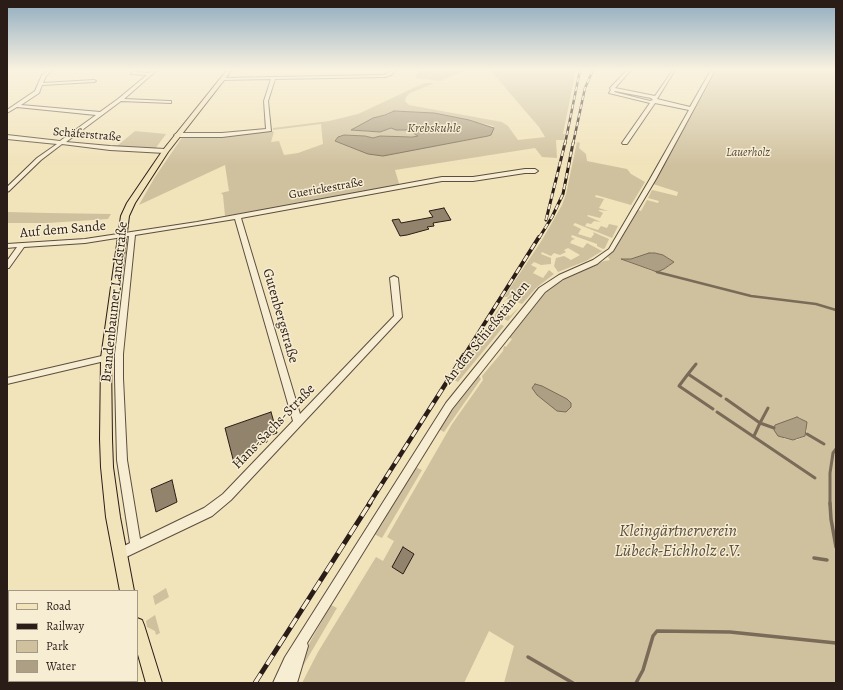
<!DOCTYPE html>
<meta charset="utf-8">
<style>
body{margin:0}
#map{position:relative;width:843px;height:690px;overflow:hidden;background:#f1e3ba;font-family:Alegreya,serif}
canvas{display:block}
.frame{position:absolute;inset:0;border:8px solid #2a1c17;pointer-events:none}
.legend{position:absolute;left:8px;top:590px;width:130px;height:92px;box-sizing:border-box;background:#f6edd2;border:1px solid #a49987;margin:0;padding:5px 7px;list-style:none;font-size:12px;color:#2a1c17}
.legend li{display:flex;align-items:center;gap:8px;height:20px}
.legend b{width:20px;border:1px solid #a49987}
</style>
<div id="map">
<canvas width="843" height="690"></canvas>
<div class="frame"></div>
<ul class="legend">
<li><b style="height:5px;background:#f1e3ba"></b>Road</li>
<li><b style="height:5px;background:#2a1c17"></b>Railway</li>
<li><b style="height:11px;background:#cfc19e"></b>Park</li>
<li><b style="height:11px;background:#ad9f83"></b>Water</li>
</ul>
</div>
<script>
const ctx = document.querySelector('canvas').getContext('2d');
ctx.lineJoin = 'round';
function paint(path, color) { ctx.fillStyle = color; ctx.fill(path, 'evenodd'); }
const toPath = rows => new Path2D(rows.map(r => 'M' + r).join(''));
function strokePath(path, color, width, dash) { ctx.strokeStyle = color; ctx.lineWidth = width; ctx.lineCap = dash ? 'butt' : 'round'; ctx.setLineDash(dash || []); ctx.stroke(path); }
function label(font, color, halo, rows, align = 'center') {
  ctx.font = font + ' Alegreya,serif'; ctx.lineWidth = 3; ctx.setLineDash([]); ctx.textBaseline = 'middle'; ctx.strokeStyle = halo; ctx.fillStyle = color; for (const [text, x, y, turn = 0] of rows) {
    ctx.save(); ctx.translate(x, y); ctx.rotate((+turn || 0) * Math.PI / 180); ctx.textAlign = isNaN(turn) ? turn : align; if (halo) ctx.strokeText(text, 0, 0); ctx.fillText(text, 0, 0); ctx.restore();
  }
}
const green = toPath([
 [419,70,466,70,440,81,415,78],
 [490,70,576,70,563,134,565,134,564,140,556,140,557,158,542,157,535,148,395,170,400,187,308,204,307,202,225,216,223,195,221,193,229,191,225,165,139,205,155,177,183,136,218,136,272,131,274,132,271,142,279,141,284,155,298,153,323,144,321,124,273,130,273,128,329,121,358,114,424,83,435,83,410,93,406,97,405,101,409,105,502,122,508,126,518,140,545,137,539,127],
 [393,111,434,113,494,126,488,136,383,156,368,154,335,141,340,136,344,135,365,136,373,138,418,136,409,130,396,130,391,128,382,131,368,132,354,128],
 [717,70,836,70,836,683,504,683,514,646,489,631,464,683,302,683,318,652,376,557,383,561,394,541,387,537,452,424,483,380,482,376,503,351,504,346,506,347,512,339,508,337,540,298,555,284,604,261,610,260,608,257,638,210,641,211,647,200,658,203,659,201,648,198,652,190,677,196,678,192,653,184],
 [649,253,654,253,663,255,674,262,664,269,652,271,621,259,631,259],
 [797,417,801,418,806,425,807,432,803,437,797,440,784,439,790,420],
 [135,131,166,134,155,149,117,146],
 [577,142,580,143,579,148,586,154,587,161,627,169,631,174,645,182,631,205,596,195,595,197,604,199,599,208,608,211,599,210,599,211,603,213,600,218,588,215,587,216,601,222,594,221,591,224,587,223,585,226,598,230,601,226,607,228,609,224,618,226,612,238,575,223,573,225,581,229,578,234,591,238,594,234,593,232,609,239,605,248,603,249,597,246,597,244,572,235,571,237,575,239,572,240,570,243,583,248,587,243,602,251,586,261,558,272,554,266,556,258,564,256,571,260,580,255,568,248,564,250,566,252,560,255,554,253,551,256,542,252,541,254,551,258,551,264,541,265,534,262,531,265,537,268,533,273,543,278,549,270,554,274,536,288,522,304,509,299,505,300,499,310,510,316,520,306,508,321,497,316,494,321,504,326,458,382,454,380,499,308,514,290,507,297,504,297,542,240,562,205,566,194],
 [7,212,48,213,111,214,108,219,48,223,7,223],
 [479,376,481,379,444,432,438,429,476,377],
 [415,467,422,470,382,538,374,534],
 [166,588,169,597,155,605,153,596],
 [331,605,337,608,303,666,303,657,310,642],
 [155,615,160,633,156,635,155,631,147,627,146,621],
 [9,664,9,681,133,681,133,683,7,683,7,665]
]);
const water = toPath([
 [394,111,434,113,469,120,494,128,491,135,488,136,383,156,368,154,335,141,338,137,344,135,365,136,373,138,380,136,412,137,418,136,409,130,396,130,391,128,380,132,351,130,373,118,385,115,394,111],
 [649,253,655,253,663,255,674,262,664,269,657,272,621,259,631,259,649,253],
 [535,384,542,386,567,399,571,403,571,407,566,412,557,411,537,395,532,388,535,384],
 [797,417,807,422,805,436,793,440,778,436,774,430,775,425,797,417]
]);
const streamFar2 = toPath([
 [657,272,751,296,816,304,836,310]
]);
const streamFar1 = toPath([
 [696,364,688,374,721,396],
 [688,374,679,386,713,409],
 [726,399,760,423,754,436],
 [768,408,760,423,774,428],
 [717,412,815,478],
 [807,434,824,444],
 [830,504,830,473,833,453,836,449]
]);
const stream = toPath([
 [830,503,831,519,836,547],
 [814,558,827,560],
 [528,657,573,683],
 [636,683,643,670,653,636,657,631,730,632,836,643]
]);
const building = toPath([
 [444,208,451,220,433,223,434,226,427,227,429,229,407,235,400,236,392,220,399,219,401,223,433,217,429,211,444,208],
 [271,412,277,433,266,437,267,442,255,446,256,452,234,463,225,428,271,412],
 [172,480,177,502,156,512,151,489,172,480],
 [403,547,414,554,403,574,392,567,403,547]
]);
const minor = toPath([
 [48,70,52,70,46,76,43,83,94,80,96,81,94,82,42,85,39,93,21,105,100,112,118,99,147,75,131,74,133,70,137,70,135,72,149,73,153,70,157,70,124,99,169,101,171,101,171,103,121,101,66,142,110,146,165,149,168,151,165,153,110,150,62,144,41,160,9,191,7,192,7,187,37,158,57,144,7,139,7,135,60,141,96,115,17,107,7,113,7,110,35,91,42,75,48,70],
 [392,70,396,70,391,75,385,77,275,79,268,101,271,131,222,137,177,137,174,135,177,133,222,133,266,129,264,101,271,79,222,80,220,79,221,78,384,75,392,70],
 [627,70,631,70,615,88,655,96,673,70,675,70,657,99,690,107,711,70,715,70,656,179,613,251,597,264,563,279,545,292,452,409,307,643,308,646,297,683,273,683,285,657,446,403,539,288,559,275,593,260,609,249,650,179,689,110,655,103,627,144,623,144,622,143,650,103,609,93,611,90,610,88,627,70],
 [615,91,651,98,653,100,650,101,614,92,615,91],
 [525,169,535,169,538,171,535,173,525,173,473,181,442,181,241,218,300,414,394,316,390,278,394,276,398,278,402,317,231,500,212,516,124,558,120,559,116,558,115,554,116,550,130,543,117,460,115,378,115,354,129,236,85,243,24,247,9,268,7,268,7,261,17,247,7,248,7,244,85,239,197,222,442,177,473,177,525,169],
 [235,219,293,421,223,494,204,508,140,539,127,460,123,378,123,354,135,235,235,219],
 [106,355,109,356,110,358,109,360,7,384,7,378,106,355],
 [9,649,9,661,7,662,7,650,9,649]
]);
const major = toPath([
 [227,70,232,70,168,152,135,203,129,216,111,358,112,439,113,467,120,517,134,591,120,591,106,517,101,467,100,439,101,358,121,216,127,203,163,150,227,70],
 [137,618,142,620,144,625,162,683,146,683,137,651,137,618]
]);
const railFar4 = toPath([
 [565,144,580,70],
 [573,144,585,88,593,70]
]);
const railFar3 = toPath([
 [546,220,565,143],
 [539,238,552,217,563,194,573,143]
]);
const railFar2 = toPath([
 [464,356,539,237]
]);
const railFar1 = toPath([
 [369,504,464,355]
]);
const rail = toPath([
 [255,683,370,503]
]);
const farStreetnames = [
 ["Schäferstraße",87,135,5],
 ["Guerickestraße",326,189,-10]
];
const farParknames = [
 ["Lauerholz",748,153]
];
const farWaternames = [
 ["Krebskuhle",434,129]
];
const streetNames = [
 ["Auf dem Sande",63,230,-5],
 ["Brandenbaumer Landstraße",115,302,-84],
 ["Gutenbergstraße",280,316,74],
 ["An den Schießständen",487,333,-51],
 ["Hans-Sachs-Straße",274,427,-46]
];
const nearParknames = [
 ["Kleingärtnerverein",678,532],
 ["Lübeck-Eichholz e.V.",678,552]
];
paint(green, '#cfc19e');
paint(water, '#ad9f83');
strokePath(water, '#796b58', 1);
strokePath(streamFar2, '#796b58', 2.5);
strokePath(streamFar1, '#796b58', 3);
strokePath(stream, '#796b58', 3.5);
paint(building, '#91836c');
strokePath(building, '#2a1c17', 1);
strokePath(minor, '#5c4e40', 2);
strokePath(major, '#2a1c17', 2);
paint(minor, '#f6edd2');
paint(major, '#f1e3ba');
strokePath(railFar4, '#2a1c17', 2.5);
strokePath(railFar3, '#2a1c17', 3);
strokePath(railFar2, '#2a1c17', 4);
strokePath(railFar1, '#2a1c17', 4.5);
strokePath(rail, '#2a1c17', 5);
strokePath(railFar4, '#f6edd2', 1.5, [4.5]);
strokePath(railFar3, '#f6edd2', 2, [5.5]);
strokePath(railFar2, '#f6edd2', 2.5, [7]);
strokePath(railFar1, '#f6edd2', 3, [8]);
strokePath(rail, '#f6edd2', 3.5, [11]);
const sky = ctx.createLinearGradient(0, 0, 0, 166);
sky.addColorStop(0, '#90acc0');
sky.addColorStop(0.42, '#f9f2e0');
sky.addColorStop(1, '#f9f2e000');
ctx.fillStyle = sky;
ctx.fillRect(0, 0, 843, 166);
label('12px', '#2a1c17', '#f6edd2', farStreetnames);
label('italic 12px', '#5c4e40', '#f6edd2', farParknames);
label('italic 13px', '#5e5042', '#f6edd2', farWaternames);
label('14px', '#2a1c17', '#f6edd2', streetNames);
label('italic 17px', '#5c4e40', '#f6edd2', nearParknames);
</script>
